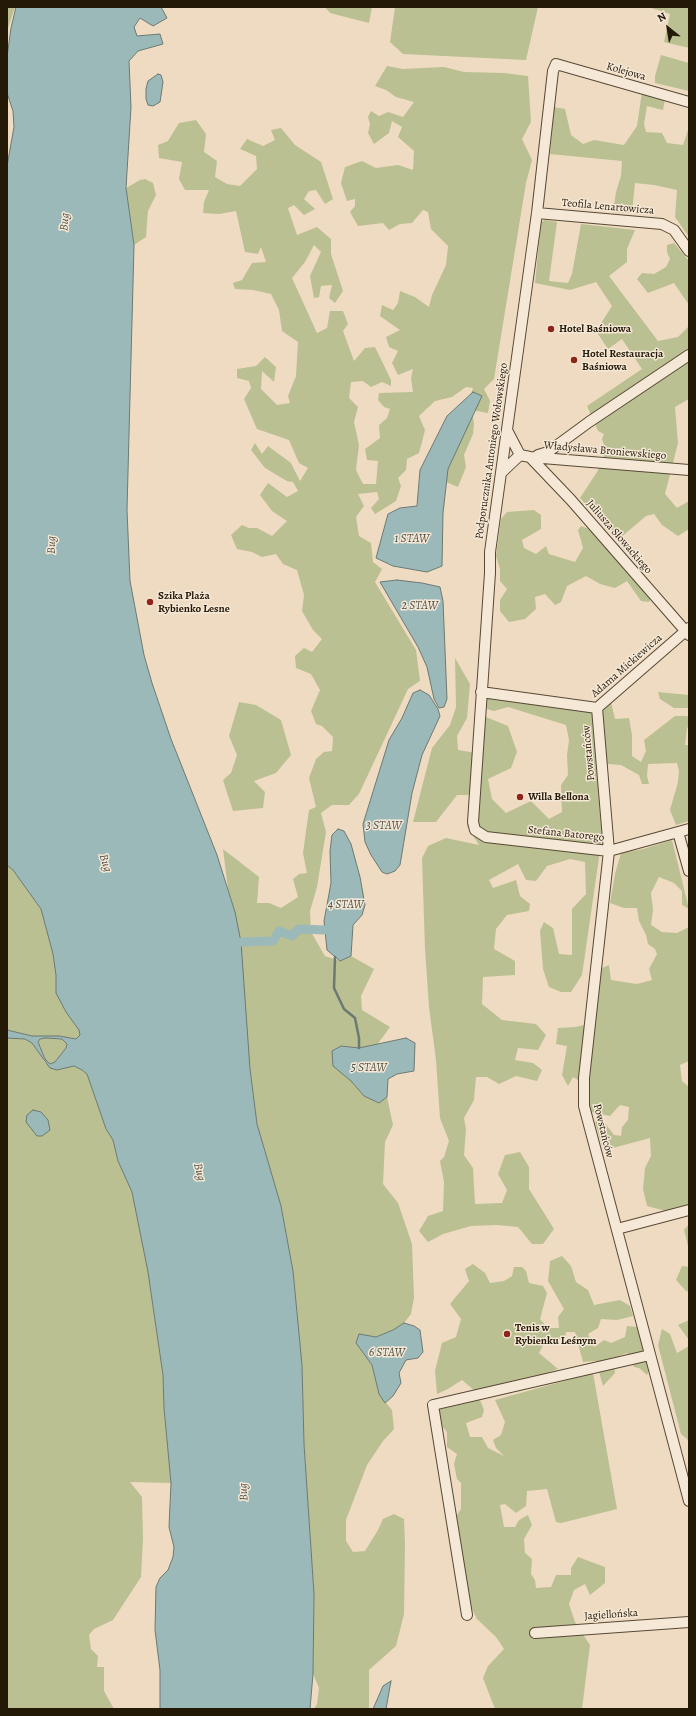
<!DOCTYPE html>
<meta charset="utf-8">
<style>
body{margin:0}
#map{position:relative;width:696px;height:1716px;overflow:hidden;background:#efdbc1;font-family:Alegreya,serif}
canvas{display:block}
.frame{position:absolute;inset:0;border:8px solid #241806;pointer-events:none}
.north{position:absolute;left:648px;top:8px;width:40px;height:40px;-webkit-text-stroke:3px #f5e8d7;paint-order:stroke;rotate:330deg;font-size:11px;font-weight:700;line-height:16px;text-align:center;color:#241806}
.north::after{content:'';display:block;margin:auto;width:14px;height:18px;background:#241806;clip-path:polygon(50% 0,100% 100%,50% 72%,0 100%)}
</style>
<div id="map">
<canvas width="696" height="1716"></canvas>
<div class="frame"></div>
<div class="north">N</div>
</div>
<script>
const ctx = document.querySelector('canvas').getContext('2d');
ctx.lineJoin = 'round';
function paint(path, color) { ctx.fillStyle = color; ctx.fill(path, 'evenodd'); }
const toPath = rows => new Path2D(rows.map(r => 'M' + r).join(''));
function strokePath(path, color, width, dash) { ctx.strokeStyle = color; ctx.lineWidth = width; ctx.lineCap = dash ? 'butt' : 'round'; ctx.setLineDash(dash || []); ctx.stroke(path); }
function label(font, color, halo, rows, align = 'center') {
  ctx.font = font + ' Alegreya,serif'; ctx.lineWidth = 3; ctx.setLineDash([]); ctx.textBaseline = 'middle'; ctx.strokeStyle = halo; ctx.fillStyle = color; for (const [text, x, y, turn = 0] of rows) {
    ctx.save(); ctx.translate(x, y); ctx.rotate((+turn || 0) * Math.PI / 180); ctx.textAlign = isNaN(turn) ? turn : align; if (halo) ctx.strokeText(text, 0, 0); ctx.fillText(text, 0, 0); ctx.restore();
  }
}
const green = toPath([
 [7,7,15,7,7,31],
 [325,7,372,7,369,23,330,13],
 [395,7,538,7,526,60,403,54,390,42],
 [648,7,689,7,689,48,664,42,670,14],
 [661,55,689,63,689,91,655,83,655,76],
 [387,66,403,69,444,67,464,72,504,73,528,76,531,122,522,139,532,160,526,183,494,379,484,389,490,401,488,413,472,410,474,424,473,434,464,455,466,467,458,487,439,479,463,419,473,388,466,387,452,397,435,401,419,416,425,430,422,442,419,453,407,459,406,470,398,478,401,486,396,501,375,514,371,508,379,499,377,492,358,494,364,506,356,517,359,536,371,543,373,562,382,569,375,582,416,650,420,681,408,689,359,794,349,805,332,805,321,813,326,832,317,887,310,911,311,932,325,956,340,961,351,956,374,969,361,996,362,1010,390,1027,377,1045,359,1048,341,1046,351,1081,364,1096,379,1103,387,1097,393,1125,385,1142,383,1184,398,1203,412,1244,414,1298,411,1314,404,1323,393,1330,376,1337,359,1335,356,1343,372,1365,379,1394,392,1410,394,1429,383,1441,367,1465,346,1520,346,1541,353,1552,365,1551,378,1530,383,1519,394,1514,404,1519,405,1544,404,1614,396,1646,369,1670,369,1709,314,1709,317,1704,319,1688,313,1674,314,1594,304,1444,302,1365,293,1271,281,1206,257,1124,250,1069,235,912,228,889,223,849,259,877,257,903,269,903,281,908,298,897,293,879,299,874,307,873,303,853,309,810,316,807,309,778,316,759,324,752,332,751,333,737,322,726,316,724,311,711,320,690,311,674,296,668,295,656,304,648,312,652,322,639,313,630,302,611,304,595,297,570,283,564,276,554,262,557,252,552,237,549,231,535,242,525,249,528,257,528,272,536,287,521,272,511,260,495,268,483,287,497,298,491,293,482,287,481,265,468,251,450,255,443,262,454,268,446,291,463,300,481,308,468,299,463,289,440,257,429,244,399,251,388,249,381,237,378,237,369,256,366,265,357,276,367,274,382,262,371,261,389,277,405,290,403,288,396,296,376,298,342,282,331,279,310,271,294,253,290,235,289,233,283,242,280,252,263,266,262,261,247,258,254,245,252,236,211,219,214,203,213,204,202,209,190,185,190,179,179,182,162,159,158,158,145,168,141,179,123,196,120,206,134,204,152,217,161,215,177,227,184,240,186,257,169,256,156,240,149,247,139,263,146,275,140,271,130,281,128,295,145,321,162,333,199,325,204,316,190,309,191,304,199,315,209,304,215,294,205,288,208,297,235,317,227,331,239,331,254,343,291,335,303,329,298,332,285,321,286,319,297,314,298,310,276,321,252,314,245,305,262,292,278,317,333,327,328,330,311,343,311,348,324,343,331,354,361,365,348,375,347,391,380,391,386,382,382,371,387,363,381,351,382,349,398,358,407,354,422,359,445,356,470,363,484,376,484,378,461,367,460,365,449,380,438,379,425,387,418,390,409,384,407,378,400,379,393,413,392,411,378,413,369,398,375,392,363,398,351,389,347,386,337,400,330,380,316,382,305,393,310,398,303,400,291,415,297,429,307,432,295,446,265,448,246,431,229,428,212,423,210,412,223,400,224,389,230,383,223,358,226,350,212,355,206,355,199,347,201,341,183,345,167,362,161,376,168,398,165,413,170,414,151,398,137,402,127,392,121,389,133,374,144,368,133,370,124,368,117,371,111,379,116,388,112,403,117,414,102,396,97,386,90,375,86],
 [642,92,665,99,663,110,647,106,644,124,646,132,662,133,667,143,683,145,689,127,689,237,675,217,677,190,654,185,635,183,632,213,613,212,616,192,621,176,622,161,550,154,554,107,565,109,571,135,583,144,594,140,624,145,637,126],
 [145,179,153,183,156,195,148,211,146,237,134,245,126,188,140,180],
 [545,220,557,222,549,281,568,283,572,274,581,224,635,230,627,249,627,262,609,276,658,341,678,337,689,326,689,399,675,407,678,443,665,494,677,508,689,501,689,529,678,536,662,525,654,514,646,516,619,539,580,498,597,472,606,451,602,439,604,434,598,431,587,406,642,369,622,339,608,349,596,331,612,306,596,282,570,290,535,283,541,222],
 [674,243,689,261,689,305,674,283,648,293,637,279,642,273,654,274,666,267,670,259,667,252,667,245],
 [534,510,541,515,541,529,522,540,524,548,536,554,546,546,549,554,575,562,583,548,578,530,581,526,589,529,652,597,649,602,641,601,627,581,615,588,600,584,586,576,567,586,561,602,555,605,545,594,535,597,536,609,525,619,509,622,500,611,500,600,507,589,500,581,500,569,496,556,501,519,507,512],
 [455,658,470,684,467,718,457,736,458,750,476,753,481,721,486,717,508,726,517,752,511,768,488,779,492,799,506,813,531,801,549,819,562,812,561,785,568,775,567,755,569,740,566,725,508,707,494,711,487,709,487,696,590,711,595,718,611,702,615,719,629,718,632,735,632,756,641,762,646,751,644,740,675,716,687,716,689,718,689,726,687,728,685,745,689,745,689,821,676,825,670,810,678,782,679,771,677,763,648,764,647,776,649,784,642,784,639,775,621,765,596,763,602,837,582,975,571,992,561,992,549,987,543,969,540,931,544,922,553,928,559,954,572,955,572,909,586,894,585,862,570,859,547,866,536,881,526,880,518,864,489,880,493,888,516,880,520,896,530,904,529,911,507,915,496,929,494,949,515,961,515,975,483,977,482,1004,502,1020,536,1024,546,1035,538,1050,518,1048,515,1060,533,1063,542,1070,537,1081,516,1076,499,1084,487,1077,476,1077,474,1100,464,1118,466,1129,464,1155,473,1168,475,1204,502,1203,507,1190,498,1174,505,1155,520,1152,529,1167,529,1189,554,1229,543,1244,532,1244,518,1227,497,1225,471,1226,443,1234,428,1242,419,1231,428,1216,443,1211,444,1182,440,1161,444,1157,449,1141,440,1118,436,1060,429,1007,425,949,422,858,428,846,446,838,479,845,467,826,473,795,457,795,436,822,413,822,432,748,450,725,456,707],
 [658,692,689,695,689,710,688,708,674,708,660,699],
 [239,702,256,705,281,720,291,755,276,773,254,781,265,792,263,808,233,811,223,780,231,773,237,755,229,736],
 [672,840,689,909,682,905,682,891,674,883,659,877,651,893,653,910,651,925,662,932,677,933,689,927,689,1061,680,1065,682,1081,689,1087,689,1206,666,1211,647,1206,643,1189,645,1168,651,1156,650,1138,613,1148,602,1146,595,1122,601,1118,614,1135,621,1136,622,1127,628,1120,629,1107,620,1105,610,1116,591,1112,579,1095,578,1080,573,1077,568,1086,562,1075,567,1046,556,1044,558,1028,575,1027,594,1023,602,968,609,965,611,980,637,984,652,980,649,969,657,954,655,949,648,944,646,935,639,921,637,908,624,908,610,903,615,874,621,853,643,849],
 [7,865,13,870,41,909,53,954,56,975,56,985,66,1012,80,1030,80,1035,76,1039,59,1036,32,1036,7,1030],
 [7,1038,25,1039,32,1043,39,1051,44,1061,57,1070,74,1066,82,1070,87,1074,106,1129,113,1140,118,1161,132,1192,148,1272,163,1375,164,1408,171,1483,130,1482,142,1497,143,1539,141,1577,113,1620,94,1629,89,1635,91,1649,98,1656,97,1667,104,1667,104,1691,114,1709,7,1709],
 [46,1038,62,1039,67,1044,66,1048,55,1062,50,1064,45,1059,38,1042,40,1039],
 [689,1224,689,1250,684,1230],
 [562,1256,571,1266,576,1282,588,1290,594,1305,620,1300,630,1306,633,1316,617,1320,601,1319,598,1328,588,1334,594,1347,604,1340,611,1343,625,1337,627,1326,638,1327,650,1368,647,1375,639,1368,634,1367,627,1353,614,1358,615,1373,603,1386,596,1361,583,1362,575,1332,566,1332,565,1339,545,1342,539,1353,558,1369,536,1377,503,1385,487,1387,475,1391,462,1380,448,1389,437,1394,435,1371,442,1343,456,1337,461,1319,450,1304,469,1281,465,1269,473,1264,485,1273,490,1283,504,1281,512,1276,514,1267,522,1267,526,1271,529,1283,543,1286,547,1293,540,1319,548,1328,559,1328,558,1317,564,1309,548,1281,550,1261],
 [682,1266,689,1267,689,1288,687,1292,676,1280],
 [689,1312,689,1340,678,1325,689,1320,688,1313],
 [662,1329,670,1334,677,1353,689,1346,689,1441,681,1434,658,1345],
 [593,1373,617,1509,561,1523,556,1522,547,1489,527,1491,526,1506,516,1513,505,1504,500,1505,504,1527,515,1527,519,1520,528,1515,532,1525,524,1539,525,1553,532,1559,531,1574,535,1580,536,1588,551,1587,556,1575,571,1575,571,1568,578,1557,605,1567,605,1583,590,1595,585,1584,574,1590,569,1604,575,1622,590,1645,582,1709,495,1709,483,1678,488,1666,504,1649,496,1637,477,1619,460,1585,453,1521,461,1509,461,1483,457,1479,454,1464,457,1454,447,1447,447,1432,440,1424,437,1410,480,1400,484,1410,482,1417,466,1423,470,1437,482,1437,488,1448,504,1456,496,1448,493,1440,501,1435,505,1422,495,1400]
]);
const water = toPath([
 [16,7,161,7,167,18,153,26,140,18,134,27,137,36,160,34,163,44,138,51,129,61,131,107,126,188,134,245,127,510,130,581,144,655,152,683,171,739,217,855,235,912,241,942,250,1069,257,1124,281,1206,293,1271,302,1365,304,1444,314,1594,313,1674,310,1709,160,1709,160,1670,155,1630,156,1587,160,1578,168,1570,173,1557,174,1547,169,1527,171,1483,164,1408,163,1375,148,1272,132,1192,118,1161,113,1140,106,1129,87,1074,82,1070,74,1066,57,1070,50,1068,32,1043,25,1039,7,1038,7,1030,32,1036,59,1036,76,1039,80,1035,79,1030,66,1012,56,993,56,975,53,954,41,909,13,870,7,865,7,166,14,127,13,111,7,93,7,57,11,28,16,7],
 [46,1038,62,1039,67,1044,66,1048,55,1062,50,1064,45,1059,38,1042,40,1039,46,1038],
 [158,74,161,75,163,82,160,102,153,106,148,105,146,99,146,89,148,81,158,74],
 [473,392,482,396,448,469,443,513,442,566,427,572,393,566,376,558,388,514,400,508,417,506,420,470,447,416,473,392],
 [397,580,422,583,440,587,443,601,447,699,444,707,439,708,434,699,427,667,418,647,380,582,397,580],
 [420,690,429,695,438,709,440,716,422,755,412,793,400,865,395,871,387,874,382,872,371,855,365,842,363,824,389,740,402,718,413,693,420,690],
 [338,829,344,831,351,844,360,877,365,905,362,915,353,925,351,956,340,961,327,950,324,921,331,883,330,851,332,835,338,829],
 [406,1038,415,1043,414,1071,397,1074,388,1079,387,1097,379,1103,364,1096,351,1081,333,1066,332,1051,341,1046,359,1048,406,1038],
 [33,1110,41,1112,48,1120,50,1130,42,1136,37,1136,26,1122,27,1115,33,1110],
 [404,1323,414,1326,420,1330,423,1352,418,1358,406,1360,399,1373,401,1383,393,1396,385,1403,379,1394,372,1365,356,1343,359,1334,376,1337,393,1330,404,1323],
 [391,1681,386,1709,373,1709,383,1686,391,1681]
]);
const stream = toPath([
 [335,957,334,988,344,1009,355,1018,359,1038,359,1048]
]);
const canal = toPath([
 [241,942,273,941,279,931,292,936,299,929,325,930]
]);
const minor = toPath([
 [689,102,556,64,553,71,537,213,490,552,490,573,473,822,475,830,486,837,609,851,689,829],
 [537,213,662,224,674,230,689,251],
 [507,430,520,455],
 [538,455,548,452,589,422,689,355],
 [530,457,571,500,689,635],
 [501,473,520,455,530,457,689,470],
 [481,692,597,708,689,628],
 [597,708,609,851,584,1078,584,1106,689,1501],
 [678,832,689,871],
 [617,1229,689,1210],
 [467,1615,433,1405,650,1355],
 [535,1633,689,1622]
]);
const markers = [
 [551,329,4,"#8f2418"],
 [574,360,4,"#8f2418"],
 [150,602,4,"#8f2418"],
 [520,797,4,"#8f2418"],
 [507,1334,4,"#8f2418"]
];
const streetNames = [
 ["Kolejowa",626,72,16],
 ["Teofila Lenartowicza",608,207,5],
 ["Podporucznika Antoniego Wołowskiego",492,451,-82],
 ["Władysława Broniewskiego",605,451,5],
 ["Juliusza Słowackiego",619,537,49],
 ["Adama Mickiewicza",627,666,-41],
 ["Powstańców",589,753,-95],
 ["Stefana Batorego",566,834,6],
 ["Powstańców",603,1131,76],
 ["Jagiellońska",611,1615,-4]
];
const poiNames = [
 ["Hotel Baśniowa",559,329],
 ["Hotel Restauracja",582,354],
 ["Baśniowa",582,367],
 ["Szika Plaża",158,596],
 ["Rybienko Lesne",158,609],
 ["Willa Bellona",528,797],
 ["Tenis w",515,1328],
 ["Rybienku Leśnym",515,1341]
];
const waterNames = [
 ["Bug",65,222,-85],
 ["1 STAW",412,539],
 ["Bug",52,545,-91],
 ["2 STAW",420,606],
 ["3 STAW",384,826],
 ["Bug",105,863,73],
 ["4 STAW",346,905],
 ["5 STAW",369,1068],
 ["Bug",199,1172,77],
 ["6 STAW",387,1353],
 ["Bug",244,1492,-93]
];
paint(green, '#bac092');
paint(water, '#9cb9ba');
strokePath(water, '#6c7972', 1);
strokePath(stream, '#6c7972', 2.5);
strokePath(canal, '#9cb9ba', 9);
strokePath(minor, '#574935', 12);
strokePath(minor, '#f5e8d7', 10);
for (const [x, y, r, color] of markers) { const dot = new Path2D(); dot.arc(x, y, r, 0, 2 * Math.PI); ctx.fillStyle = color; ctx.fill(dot); strokePath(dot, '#f5e8d7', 1.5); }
label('11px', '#241806', '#f5e8d7', streetNames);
label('bold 11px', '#241806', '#f5e8d7', poiNames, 'left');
label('italic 12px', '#4e5045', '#f5e8d7', waterNames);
</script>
